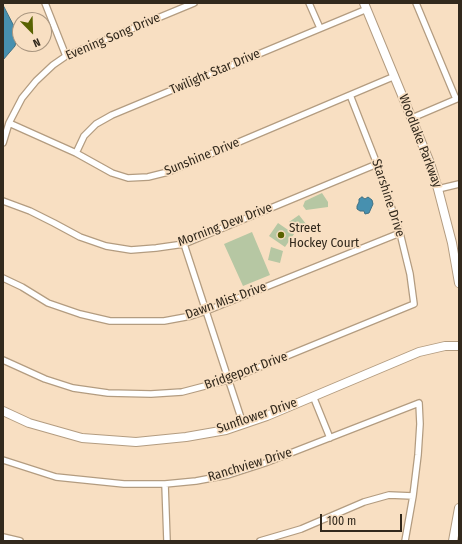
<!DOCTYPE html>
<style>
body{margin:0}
#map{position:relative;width:462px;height:544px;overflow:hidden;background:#f8dfc2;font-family:"Fira Sans Condensed",sans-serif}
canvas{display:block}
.frame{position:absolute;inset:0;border:4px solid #32291d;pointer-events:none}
.north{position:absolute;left:12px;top:12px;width:40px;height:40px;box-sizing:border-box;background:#f8dfc2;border:1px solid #a99680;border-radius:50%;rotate:157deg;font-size:11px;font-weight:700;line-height:16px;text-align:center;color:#32291d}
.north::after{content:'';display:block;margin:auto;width:14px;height:18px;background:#586201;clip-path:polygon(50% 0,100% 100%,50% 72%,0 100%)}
.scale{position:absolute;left:320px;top:514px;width:82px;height:18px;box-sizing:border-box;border:2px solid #32291d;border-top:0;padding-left:5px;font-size:12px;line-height:14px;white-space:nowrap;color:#32291d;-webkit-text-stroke:3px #f8dfc2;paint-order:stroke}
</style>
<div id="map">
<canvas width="462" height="544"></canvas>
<div class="frame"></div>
<div class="north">N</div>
<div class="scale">100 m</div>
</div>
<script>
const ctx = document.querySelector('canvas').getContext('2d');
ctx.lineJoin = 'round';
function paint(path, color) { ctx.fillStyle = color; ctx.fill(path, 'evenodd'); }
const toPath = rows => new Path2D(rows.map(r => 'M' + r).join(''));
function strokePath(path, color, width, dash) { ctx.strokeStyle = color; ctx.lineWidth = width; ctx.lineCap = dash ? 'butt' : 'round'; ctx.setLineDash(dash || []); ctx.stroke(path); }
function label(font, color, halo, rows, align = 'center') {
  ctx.font = font + ' "Fira Sans Condensed",sans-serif'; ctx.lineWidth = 3.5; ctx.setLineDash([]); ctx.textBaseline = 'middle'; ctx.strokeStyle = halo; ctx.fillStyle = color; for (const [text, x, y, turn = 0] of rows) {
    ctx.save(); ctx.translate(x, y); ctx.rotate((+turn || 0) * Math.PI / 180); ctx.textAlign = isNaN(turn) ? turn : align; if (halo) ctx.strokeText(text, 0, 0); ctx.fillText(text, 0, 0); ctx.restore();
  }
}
const green = toPath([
 [322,193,328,202,328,207,306,210,303,206,305,201],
 [299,215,306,224,296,232,289,222],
 [278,223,294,234,285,247,269,236],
 [252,232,270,275,243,286,224,244],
 [271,247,283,251,280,263,268,260]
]);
const water = toPath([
 [3,5,17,32,17,37,15,46,3,60,3,5],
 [362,197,365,199,368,197,372,200,373,204,369,213,365,214,364,211,360,211,357,209,357,206,359,202,359,199,362,197]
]);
const street = toPath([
 [45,3,66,56],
 [309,3,320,28],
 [416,3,456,99],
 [412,118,459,98],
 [9,123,76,153,112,173,128,178,148,177,168,172,395,76],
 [3,143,9,123,22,98,36,81,53,65,66,56,194,3],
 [76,153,84,136,96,124,112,115,367,9],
 [438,189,459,184],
 [3,201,30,211,54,223,80,237,106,246,131,250,156,248,184,244,377,164],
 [184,244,243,424],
 [3,278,22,287,48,303,80,314,110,321,164,321,191,316,206,311,400,233],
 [3,360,45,379,73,388,108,393,151,394,182,392,228,380,414,304,410,274,400,233,377,164,350,95],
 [313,396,330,438],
 [3,460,56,477,124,484,165,484,196,481,228,475,265,463,419,403,420,424,418,455,413,496,405,541],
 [165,484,167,541],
 [3,537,20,541],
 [260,541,301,529,364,502,389,495,413,496]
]);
const secondary = toPath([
 [364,3,430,163,438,189,452,243,459,283],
 [3,411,29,423,82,438,136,442,186,437,226,430,267,416,419,352,445,346,459,346],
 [453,541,459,508]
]);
const markers = [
 [281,235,4,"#586201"]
];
const streetNames = [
 ["Evening Song Drive",113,37,-23],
 ["Twilight Star Drive",215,72,-23],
 ["Woodlake Parkway",420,141,69],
 ["Sunshine Drive",202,157,-22],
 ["Starshine Drive",388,198,72],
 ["Morning Dew Drive",225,225,-21],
 ["Dawn Mist Drive",226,301,-20],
 ["Bridgeport Drive",246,371,-20],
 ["Sunflower Drive",257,416,-19],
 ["Ranchview Drive",250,465,-17]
];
const poiNames = [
 ["Street",289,228],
 ["Hockey Court",289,243]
];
paint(green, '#b6c7a3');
paint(water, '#4790af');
strokePath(water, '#417183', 1);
strokePath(street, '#b39c80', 8);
strokePath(secondary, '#b39c80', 10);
strokePath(street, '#fff', 5.5);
strokePath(secondary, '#fff', 8);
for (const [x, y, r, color] of markers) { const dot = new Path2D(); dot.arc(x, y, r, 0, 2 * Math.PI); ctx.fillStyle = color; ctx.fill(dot); strokePath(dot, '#f8dfc2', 1.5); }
label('13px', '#32291d', '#f8dfc2', streetNames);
label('13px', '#32291d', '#f8dfc2', poiNames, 'left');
</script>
